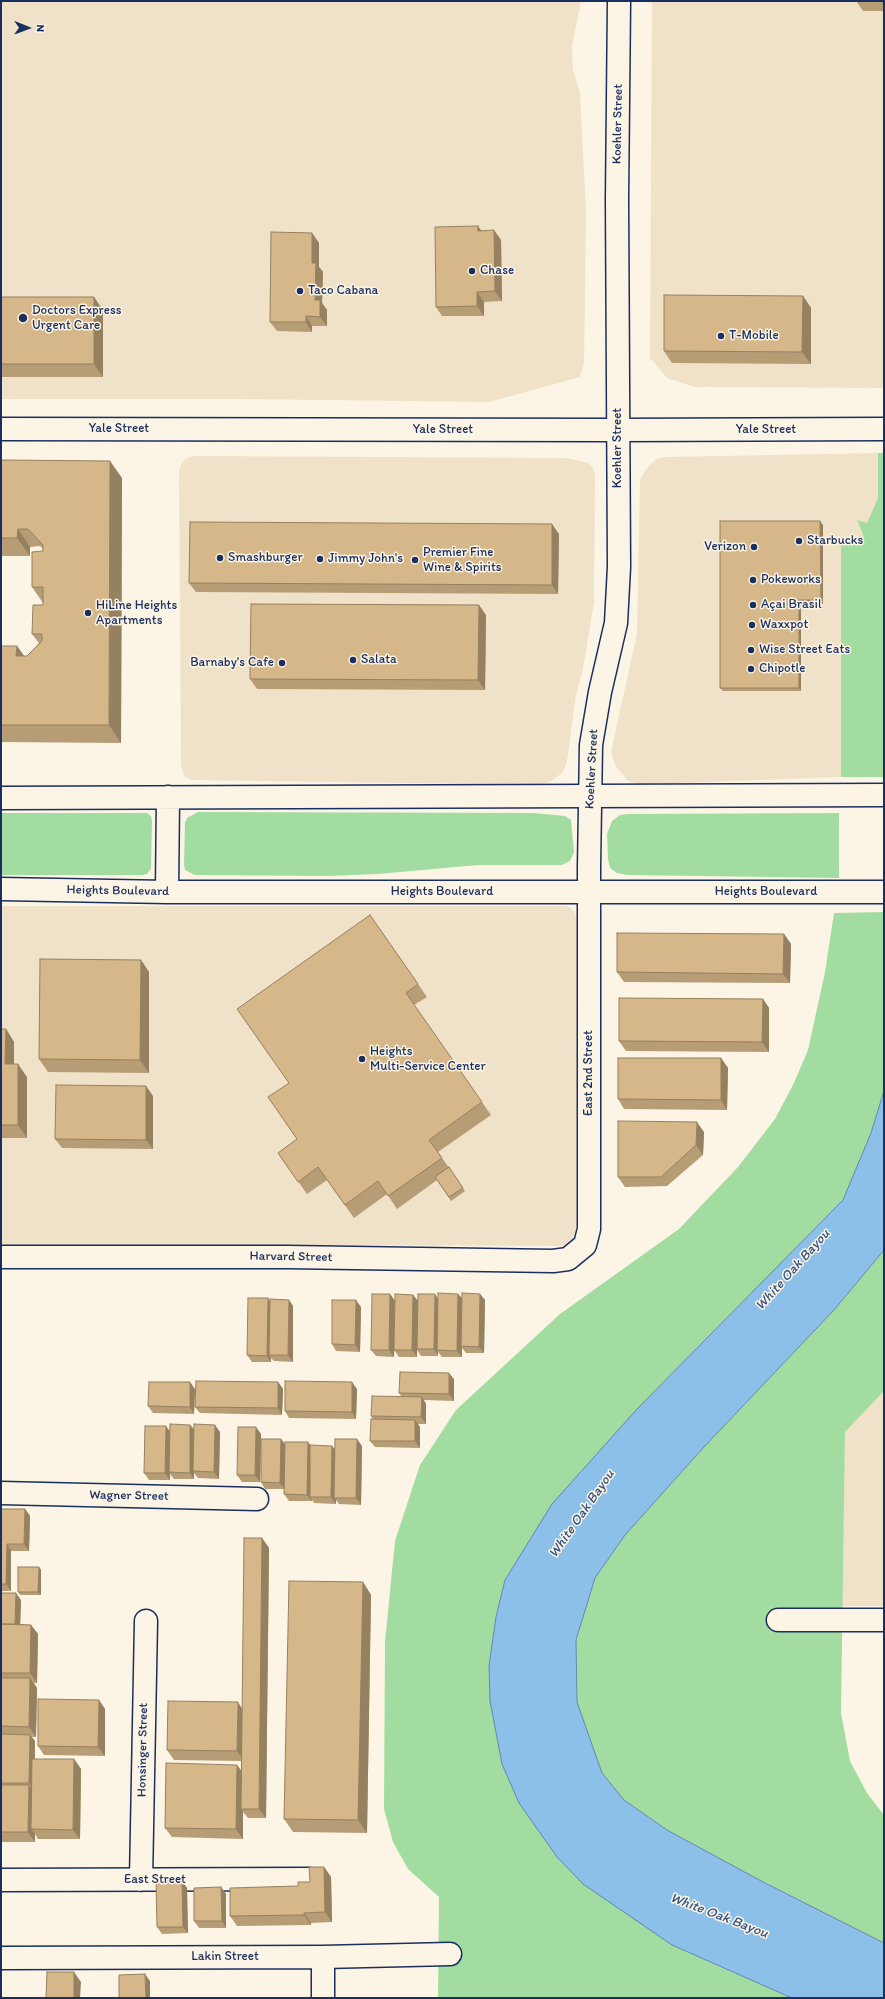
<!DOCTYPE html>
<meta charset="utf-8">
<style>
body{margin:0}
#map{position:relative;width:885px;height:1999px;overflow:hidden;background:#fcf5e5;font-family:Itim,sans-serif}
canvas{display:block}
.frame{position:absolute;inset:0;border:2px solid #1b2f5e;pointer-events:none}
.north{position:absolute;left:8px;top:8px;width:40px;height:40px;-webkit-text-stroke:3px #fcf5e5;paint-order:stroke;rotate:91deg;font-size:11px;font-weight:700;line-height:16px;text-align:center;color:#1b2f5e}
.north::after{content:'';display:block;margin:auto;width:14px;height:18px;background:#1b2f5e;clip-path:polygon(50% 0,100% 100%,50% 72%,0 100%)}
</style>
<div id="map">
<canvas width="885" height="1999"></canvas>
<div class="frame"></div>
<div class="north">N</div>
</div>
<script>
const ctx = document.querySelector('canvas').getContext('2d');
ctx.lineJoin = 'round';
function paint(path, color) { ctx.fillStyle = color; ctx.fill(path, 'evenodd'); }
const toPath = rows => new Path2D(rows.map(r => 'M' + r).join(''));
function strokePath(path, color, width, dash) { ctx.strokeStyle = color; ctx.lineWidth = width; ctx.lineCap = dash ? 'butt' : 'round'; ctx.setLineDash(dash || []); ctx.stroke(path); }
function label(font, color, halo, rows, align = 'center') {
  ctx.font = font + ' Itim,sans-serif'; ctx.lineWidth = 3; ctx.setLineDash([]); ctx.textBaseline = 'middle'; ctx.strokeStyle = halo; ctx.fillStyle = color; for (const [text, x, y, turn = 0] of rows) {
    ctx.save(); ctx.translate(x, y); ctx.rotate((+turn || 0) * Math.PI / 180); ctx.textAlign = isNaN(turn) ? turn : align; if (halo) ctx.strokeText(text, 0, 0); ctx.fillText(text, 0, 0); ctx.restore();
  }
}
const built = toPath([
 [1,1,581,1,572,47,573,70,580,93,586,212,584,362,580,377,489,402,237,399,1,399],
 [652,1,884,1,884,388,695,387,667,378,650,358],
 [878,453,878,498,867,524,857,520,864,537,841,545,841,777,652,784,638,784,628,781,615,765,611,752,637,634,640,480,645,470,656,459,664,457],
 [196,456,568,458,588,463,593,468,595,475,594,602,583,669,576,695,567,761,563,772,553,780,541,785,192,780,185,777,181,766,179,469,184,460,189,457],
 [1,906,566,906,571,908,575,913,577,923,576,1231,572,1240,563,1246,312,1245,1,1247],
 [884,1391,884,1606,842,1606,845,1432]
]);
const green = toPath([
 [878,453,884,453,884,777,841,777,841,545,864,537,857,520,867,523,878,498],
 [198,812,534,813,565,816,571,820,574,852,570,861,562,865,478,865,378,874,328,876,195,875,185,870,184,864,185,823,187,818],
 [1,813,147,813,151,816,152,821,151,869,147,874,142,875,1,875],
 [839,813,839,878,627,875,617,873,610,868,608,859,607,834,612,821,620,815,628,814],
 [884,912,884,1091,871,1133,843,1200,637,1409,505,1580,496,1617,489,1666,490,1701,502,1764,672,1945,792,1998,438,1998,439,1897,408,1869,393,1842,384,1809,385,1641,395,1541,420,1465,456,1410,560,1314,679,1229,738,1167,775,1119,794,1083,808,1050,825,972,834,913],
 [884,1250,884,1391,845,1432,841,1713,850,1761,867,1793,884,1815,884,1943,763,1882,667,1830,624,1800,602,1773,577,1702,576,1640,595,1578,625,1535,703,1448,834,1310]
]);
const water = toPath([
 [884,1091,884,1250,834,1310,703,1448,625,1535,595,1578,576,1640,577,1702,602,1773,624,1800,667,1830,763,1882,884,1943,884,1998,792,1998,672,1945,583,1884,557,1857,519,1803,502,1764,490,1701,489,1666,496,1617,505,1580,552,1504,637,1409,843,1200,871,1133,884,1091]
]);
const minor = toPath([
 [1,1493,257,1499],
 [778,1620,884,1620],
 [1,1880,309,1879],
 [141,1880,146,1621],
 [323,1957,323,1998],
 [1,1958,323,1957,450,1954]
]);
const tertiary = toPath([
 [1,1257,287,1257,553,1261,568,1259,585,1245,589,1229,589,867,591,745,600,692,616,623,619,567,617,199,619,1]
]);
const secondary = toPath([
 [1,429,618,430,884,429],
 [1,798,884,795],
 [1,889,167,892,884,892],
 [167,892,168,797]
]);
const wall = toPath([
 [856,1,884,1,884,11,863,11],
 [478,226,481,231,501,240,502,301,484,302,484,316,442,316,436,307],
 [312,233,319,243,319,267,323,272,322,303,327,310,327,326,312,326,312,332,277,331,270,322],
 [803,296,811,308,811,364,672,363,664,351],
 [1,297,103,310,103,377,1,377],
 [1,460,122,478,121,743,1,742,1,646,17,646,24,656,27,656,39,643,32,634,43,605,43,603,32,587,43,549,40,546,30,547,30,556,1,556],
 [823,525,823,604,801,604,801,691,723,691,720,688],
 [559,534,558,594,196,592,189,583],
 [486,615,485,690,257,689,250,679],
 [370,915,427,997,414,1005,491,1115,438,1152,465,1191,451,1201,437,1180,397,1209,387,1194,354,1218,327,1180,307,1194,278,1153,297,1139,289,1083],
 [784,934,791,944,790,983,624,982,617,972],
 [141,960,149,972,149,1073,48,1072,39,1059],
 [763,999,769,1008,769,1052,626,1051,619,1041],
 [1,1029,6,1029,14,1042,14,1064,27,1077,27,1138,1,1138],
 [721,1058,728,1068,727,1110,624,1109,618,1099],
 [153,1096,153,1149,62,1148,55,1139],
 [704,1132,703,1155,667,1186,625,1187,618,1177],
 [390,1294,395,1301,394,1357,376,1356,371,1350],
 [435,1294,438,1299,458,1294,462,1298,480,1294,485,1300,484,1353,466,1353,462,1348,462,1357,442,1357,438,1352,438,1356,421,1356,417,1350,417,1357,399,1357,394,1350,413,1295,417,1300],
 [289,1300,293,1306,293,1362,274,1361,271,1358,271,1362,252,1362,247,1355,270,1302],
 [361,1307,360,1352,336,1351,332,1344],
 [454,1379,454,1401,424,1400,426,1404,426,1424,418,1424,420,1427,420,1448,375,1447,370,1441,373,1419,371,1416,402,1397,399,1393],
 [278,1382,283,1389,282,1415,200,1413,195,1407],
 [195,1389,194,1414,153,1413,148,1406],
 [357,1389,356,1419,289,1418,285,1411],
 [190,1425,194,1429,220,1432,219,1479,198,1478,194,1473,194,1479,174,1479,170,1474,170,1480,149,1480,144,1473,170,1431],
 [261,1434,260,1482,242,1482,237,1475],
 [281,1439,285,1444,308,1442,310,1446,332,1446,335,1450,362,1446,361,1505,339,1504,336,1500,336,1504,314,1503,312,1500,312,1501,289,1501,284,1494,284,1489,265,1489,261,1482],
 [1,1509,25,1509,30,1516,29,1551,11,1551,11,1591,1,1591],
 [262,1538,269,1548,266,1818,248,1818,243,1812,243,1839,172,1837,165,1828,241,1771,241,1761,174,1760,167,1750,242,1709],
 [39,1567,41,1570,41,1595,20,1595,18,1592],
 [363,1582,371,1595,367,1833,293,1832,284,1819],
 [1,1593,21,1600,20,1624,31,1625,38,1634,37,1683,34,1683,37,1688,36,1737,32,1737,35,1741,35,1759,74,1759,81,1769,80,1839,38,1839,35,1834,35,1842,1,1842],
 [99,1700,105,1709,105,1756,44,1755,38,1746],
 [324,1867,331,1877,332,1922,311,1923,311,1925,237,1926,230,1916,310,1882],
 [182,1881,187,1888,188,1933,162,1934,157,1927],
 [221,1887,226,1894,226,1928,199,1928,194,1921]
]);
const shadedWall = toPath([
 [478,226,485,236,478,231],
 [494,230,501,240,502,301,495,291],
 [312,233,319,243,319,267,323,272,322,303,327,310,327,326,320,317,315,300,312,263],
 [477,292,484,302,484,316,477,306],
 [803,296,811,308,811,364,802,352],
 [94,297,103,310,103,377,94,364],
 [306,316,312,326,312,332,306,322],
 [110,461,122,478,121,743,109,725],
 [820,521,823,525,823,604,821,600],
 [552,524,559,534,558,594,552,585],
 [18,529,30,547,30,556,17,538],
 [799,600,801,604,801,691,799,688],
 [479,605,486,615,485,690,478,680],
 [17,646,29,663,16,656],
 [784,934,791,944,790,983,783,974],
 [141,960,149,972,149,1073,140,1060],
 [763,999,769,1008,769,1052,762,1042],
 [6,1029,14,1042,14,1076,5,1064],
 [721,1058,728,1068,727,1110,721,1100],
 [18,1064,27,1077,27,1138,18,1125],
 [146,1086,153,1096,153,1149,146,1140],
 [697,1122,704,1132,703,1155,696,1145],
 [390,1294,395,1301,394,1357,389,1350],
 [435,1294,439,1301,437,1350,438,1352,438,1356,434,1349],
 [458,1294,463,1300,461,1346,462,1348,462,1357,457,1351],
 [480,1294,485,1300,484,1353,479,1347],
 [413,1295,418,1301,417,1349,417,1357,412,1350],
 [268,1298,272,1305,269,1355,271,1358,271,1362,267,1356],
 [289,1300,293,1306,293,1362,288,1355],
 [356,1300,361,1307,360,1352,355,1345],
 [449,1373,454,1379,454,1401,449,1394],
 [190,1382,195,1389,194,1414,190,1407],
 [278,1382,283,1389,282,1415,278,1408],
 [352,1382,357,1389,356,1419,352,1412],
 [422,1397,426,1404,426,1424,421,1417],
 [415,1420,420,1427,420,1448,415,1441],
 [190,1425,195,1431,193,1471,194,1473,194,1479,190,1473],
 [215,1425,220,1432,219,1479,214,1472],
 [166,1426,171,1433,169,1472,170,1474,170,1480,165,1473],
 [256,1427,261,1434,260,1482,255,1475],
 [281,1439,286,1446,285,1489,280,1483],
 [357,1439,362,1446,361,1505,356,1498],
 [308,1442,313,1449,310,1497,312,1500,312,1501,307,1495],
 [332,1446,337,1452,334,1498,336,1500,336,1504,331,1497],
 [25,1509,30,1516,29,1551,24,1544],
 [262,1538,269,1548,266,1818,259,1809],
 [7,1544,11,1551,11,1591,6,1584],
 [39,1567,41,1570,41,1595,38,1592],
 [363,1582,371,1595,367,1833,358,1820],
 [16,1593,21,1600,20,1631,15,1624],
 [31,1625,38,1634,37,1683,30,1673],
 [30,1678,37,1688,36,1737,29,1727],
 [99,1700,105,1709,105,1756,98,1747],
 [238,1702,244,1712,244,1761,237,1751],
 [30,1735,35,1741,34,1790,29,1783],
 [74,1759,81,1769,80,1839,73,1830],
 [237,1765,244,1774,241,1809,243,1812,243,1839,236,1829],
 [29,1785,35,1795,31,1829,35,1834,35,1842,28,1832],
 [324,1867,331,1877,332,1922,325,1912],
 [182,1881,187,1888,188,1933,183,1927],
 [221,1887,226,1894,226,1928,222,1921],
 [304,1913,311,1923,311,1925,304,1915],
 [74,1972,81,1982,80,1998,74,1998],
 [145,1974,150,1981,150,1998,146,1998]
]);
const building = toPath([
 [478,226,478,231,494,230,495,291,477,292,477,306,436,307,435,227,478,226],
 [271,232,312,233,312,263,316,263,315,300,320,300,320,317,306,316,306,322,270,322,271,232],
 [664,295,803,296,802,352,664,351,664,295],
 [1,297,94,297,94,364,1,364,1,297],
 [1,460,110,461,109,725,1,725,1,646,17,646,16,656,27,656,42,641,42,634,32,634,33,605,43,605,43,587,32,587,32,552,43,551,43,545,28,529,18,529,17,538,1,538,1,460],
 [720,521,820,521,821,600,799,600,799,688,720,688,720,521],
 [190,522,552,524,552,585,189,583,190,522],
 [251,604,479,605,478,680,250,679,251,604],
 [370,915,418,984,406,993,482,1102,429,1140,442,1158,388,1196,378,1181,345,1205,318,1167,298,1182,278,1153,297,1139,268,1097,289,1083,237,1009,370,915],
 [617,933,784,934,783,974,617,972,617,933],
 [40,959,141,960,140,1060,39,1059,40,959],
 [619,998,763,999,762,1042,619,1041,619,998],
 [1,1029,6,1029,5,1064,18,1064,18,1125,1,1125,1,1029],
 [618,1058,721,1058,721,1100,618,1099,618,1058],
 [56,1085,146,1086,146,1140,55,1139,56,1085],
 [618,1121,697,1122,696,1145,661,1177,618,1177,618,1121],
 [449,1167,463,1188,449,1197,435,1177,449,1167],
 [438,1293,458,1294,457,1351,437,1350,438,1293],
 [462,1293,480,1294,479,1347,461,1346,462,1293],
 [372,1294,390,1294,389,1350,371,1350,372,1294],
 [395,1294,413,1295,412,1350,394,1350,395,1294],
 [418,1294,435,1294,434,1349,417,1349,418,1294],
 [248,1298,268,1298,267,1356,247,1355,248,1298],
 [270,1299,289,1300,288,1355,269,1355,270,1299],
 [332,1300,356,1300,355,1345,332,1344,332,1300],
 [400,1372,449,1373,449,1394,399,1393,400,1372],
 [196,1381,278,1382,278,1408,195,1407,196,1381],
 [285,1381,352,1382,352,1412,285,1411,285,1381],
 [149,1382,190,1382,190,1407,148,1406,149,1382],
 [372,1396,422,1397,421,1417,371,1416,372,1396],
 [371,1419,415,1420,415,1441,370,1441,371,1419],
 [170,1424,190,1425,190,1473,169,1472,170,1424],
 [194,1424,215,1425,214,1472,193,1471,194,1424],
 [145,1426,166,1426,165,1473,144,1473,145,1426],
 [238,1427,256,1427,255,1475,237,1475,238,1427],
 [261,1439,281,1439,280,1483,261,1482,261,1439],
 [335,1439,357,1439,356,1498,334,1498,335,1439],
 [285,1442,308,1442,307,1495,284,1494,285,1442],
 [310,1445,332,1446,331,1497,310,1497,310,1445],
 [1,1509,25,1509,24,1544,7,1544,6,1584,1,1584,1,1509],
 [244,1538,262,1538,259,1809,241,1809,244,1538],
 [18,1567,39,1567,38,1592,18,1592,18,1567],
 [289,1581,363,1582,358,1820,284,1819,289,1581],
 [1,1593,16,1593,15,1624,1,1624,1,1593],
 [1,1624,31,1625,30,1673,1,1673,1,1624],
 [1,1678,30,1678,29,1727,1,1726,1,1678],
 [38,1699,99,1700,98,1747,38,1746,38,1699],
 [168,1701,238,1702,237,1751,167,1750,168,1701],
 [1,1734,30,1735,29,1783,1,1783,1,1734],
 [32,1759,74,1759,73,1830,31,1829,32,1759],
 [166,1763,237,1765,236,1829,165,1828,166,1763],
 [1,1785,29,1785,28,1832,1,1832,1,1785],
 [309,1867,324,1867,325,1912,304,1913,304,1915,230,1916,230,1888,298,1886,298,1882,310,1882,309,1867],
 [156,1881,182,1881,183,1927,157,1927,156,1881],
 [221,1887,222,1921,194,1921,194,1888,221,1887],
 [47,1972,74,1972,74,1998,46,1998,47,1972],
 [145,1974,146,1998,119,1998,119,1975,145,1974]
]);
const markers = [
 [472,271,4,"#1b2f5e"],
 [300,291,4,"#1b2f5e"],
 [23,318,5,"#1b2f5e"],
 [721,336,4,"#1b2f5e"],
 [799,541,4,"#1b2f5e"],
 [754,547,4,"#1b2f5e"],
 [220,558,4,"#1b2f5e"],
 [320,559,4,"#1b2f5e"],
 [415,560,4,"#1b2f5e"],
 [753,580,4,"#1b2f5e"],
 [753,605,4,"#1b2f5e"],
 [88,613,4,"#1b2f5e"],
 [752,625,4,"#1b2f5e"],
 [751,650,4,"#1b2f5e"],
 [353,660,4,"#1b2f5e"],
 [282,663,4,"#1b2f5e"],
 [751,669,4,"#1b2f5e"],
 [362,1059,4,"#1b2f5e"]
];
const streetNames = [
 ["Koehler Street",618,124,-89],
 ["Yale Street",119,429],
 ["Yale Street",443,430],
 ["Yale Street",766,430],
 ["Koehler Street",618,448,-90],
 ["Koehler Street",592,769,-87],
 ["Heights Boulevard",118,891,1],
 ["Heights Boulevard",442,892],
 ["Heights Boulevard",766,892],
 ["East 2nd Street",589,1073,-90],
 ["Harvard Street",291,1257,1],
 ["Wagner Street",129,1496,1],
 ["Honsinger Street",143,1750,-89],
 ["East Street",155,1880],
 ["Lakin Street",225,1957]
];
const poiNames = [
 ["Chase",480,271],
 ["Taco Cabana",308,291],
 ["Doctors Express",32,311],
 ["Urgent Care",32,326],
 ["T-Mobile",729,336],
 ["Starbucks",807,541],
 ["Verizon",746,547,"right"],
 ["Premier Fine",423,553],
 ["Wine & Spirits",423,568],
 ["Smashburger",228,558],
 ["Jimmy John's",328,559],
 ["Pokeworks",761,580],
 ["Açai Brasil",761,605],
 ["HiLine Heights",96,606],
 ["Apartments",96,621],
 ["Waxxpot",760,625],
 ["Wise Street Eats",759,650],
 ["Salata",361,660],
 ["Barnaby's Cafe",274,663,"right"],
 ["Chipotle",759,669],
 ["Heights",370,1052],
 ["Multi-Service Center",370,1067]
];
const waterNames = [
 ["White Oak Bayou",793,1270,-48],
 ["White Oak Bayou",582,1514,-55],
 ["White Oak Bayou",719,1916,21]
];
paint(built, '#f0e2c9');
paint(green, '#a3dca1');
paint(water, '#8cc0e9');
strokePath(water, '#5f86b1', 1);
strokePath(minor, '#1b2f5e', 25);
strokePath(tertiary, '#1b2f5e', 25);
strokePath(secondary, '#1b2f5e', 25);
strokePath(minor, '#fcf5e5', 22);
strokePath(tertiary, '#fcf5e5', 22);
strokePath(secondary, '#fcf5e5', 22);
paint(wall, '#b79d76');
paint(shadedWall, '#958060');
paint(building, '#d5b789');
strokePath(building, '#958060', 1);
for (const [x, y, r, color] of markers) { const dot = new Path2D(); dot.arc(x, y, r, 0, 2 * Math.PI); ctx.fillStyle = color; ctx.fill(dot); strokePath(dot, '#fcf5e5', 1.5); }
label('13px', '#1b2f5e', '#fcf5e5', streetNames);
label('13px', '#1b2f5e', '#fcf5e5', poiNames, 'left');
label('italic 14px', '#375381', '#fcf5e5', waterNames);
</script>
